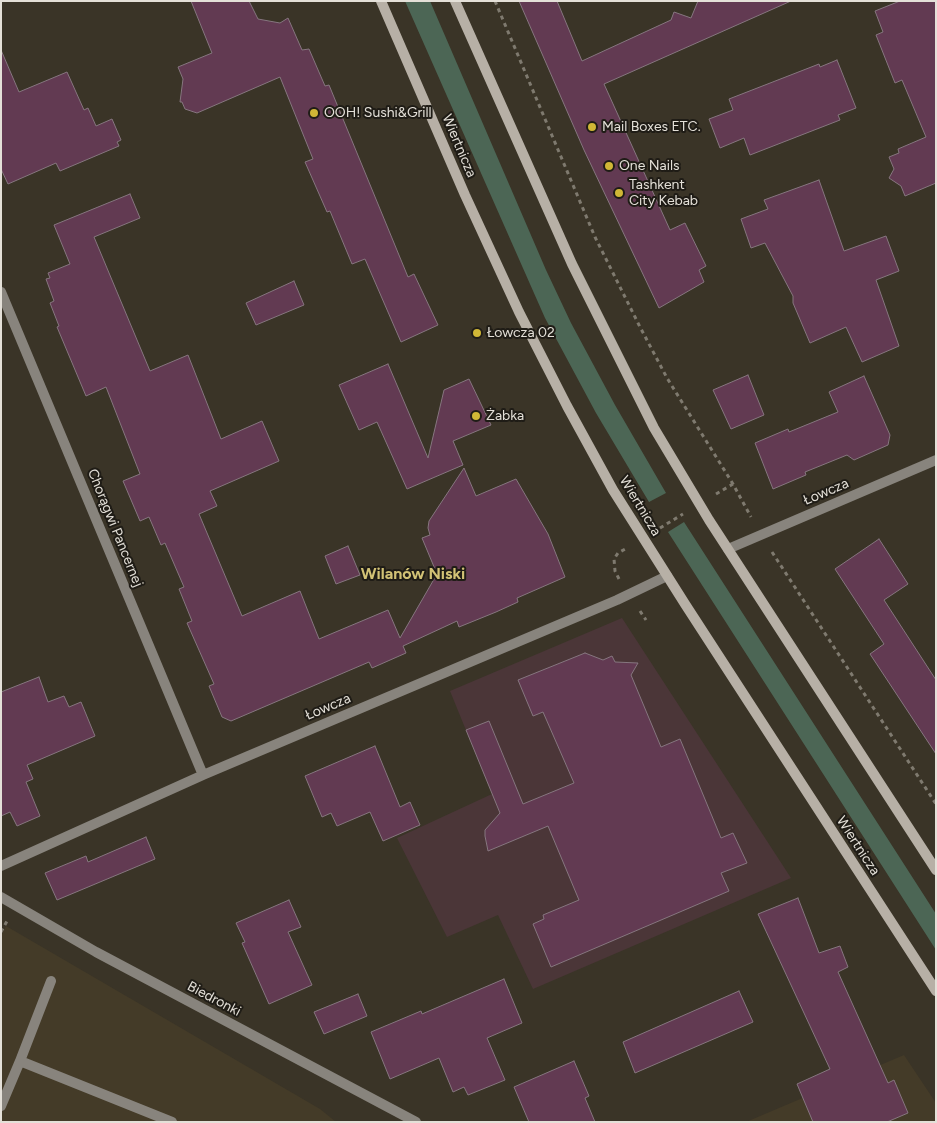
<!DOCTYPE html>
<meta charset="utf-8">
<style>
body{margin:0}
#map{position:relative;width:937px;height:1123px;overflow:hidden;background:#3a3427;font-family:Figtree,sans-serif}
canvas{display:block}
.frame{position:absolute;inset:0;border:2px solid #e4e0d8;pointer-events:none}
</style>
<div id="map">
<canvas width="937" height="1123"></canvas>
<div class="frame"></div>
</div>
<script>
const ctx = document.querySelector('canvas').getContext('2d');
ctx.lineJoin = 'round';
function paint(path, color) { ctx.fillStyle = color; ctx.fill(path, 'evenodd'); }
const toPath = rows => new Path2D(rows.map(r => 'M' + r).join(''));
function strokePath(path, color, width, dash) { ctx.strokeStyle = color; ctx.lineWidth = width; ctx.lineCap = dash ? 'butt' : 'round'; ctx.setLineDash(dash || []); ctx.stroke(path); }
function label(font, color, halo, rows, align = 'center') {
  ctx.font = font + ' Figtree,sans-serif'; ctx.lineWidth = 4; ctx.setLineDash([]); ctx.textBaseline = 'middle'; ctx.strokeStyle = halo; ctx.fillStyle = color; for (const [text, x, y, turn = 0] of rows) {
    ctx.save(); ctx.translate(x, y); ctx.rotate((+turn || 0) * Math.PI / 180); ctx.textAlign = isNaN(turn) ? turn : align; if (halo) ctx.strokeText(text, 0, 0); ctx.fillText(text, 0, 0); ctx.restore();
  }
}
const commercial = toPath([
 [622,618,791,878,533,989,498,915,447,937,397,838,492,794,450,691]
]);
const built = toPath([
 [6,926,320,1109,336,1122,1,1122,1,936],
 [904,1055,936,1103,936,1122,746,1122]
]);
const green = toPath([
 [405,1,430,1,546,270,571,323,615,405,666,493,649,502,596,413,545,318],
 [684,522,936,914,936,950,668,532]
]);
const building = toPath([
 [191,1,249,1,258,19,280,23,288,18,302,50,309,49,325,86,329,85,408,277,414,274,438,325,401,342,365,259,352,264,330,211,327,212,305,162,313,159,280,77,197,113,185,109,182,102,180,102,183,79,178,67,212,53,191,1],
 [519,1,557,1,582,61,671,20,674,12,691,18,698,1,791,1,604,84,670,230,685,223,706,266,699,270,704,282,659,308,584,150,519,1],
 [900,1,936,1,936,183,905,196,901,186,889,178,894,169,889,157,899,153,898,149,926,137,902,80,895,83,876,35,883,32,875,11,900,1],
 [1,50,19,92,67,72,84,110,88,108,96,126,112,119,121,140,117,142,119,146,60,171,56,163,8,184,1,169,1,50],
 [837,60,856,108,838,115,840,120,750,155,744,138,720,148,709,119,733,110,729,99,819,64,820,67,837,60],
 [819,180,844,251,886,236,899,271,876,280,899,346,862,362,846,327,810,343,793,303,793,296,765,243,751,248,741,219,768,209,764,200,819,180],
 [130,194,140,218,94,237,150,371,188,355,221,439,262,421,279,461,210,491,217,506,199,514,242,616,300,591,319,639,388,610,400,638,437,574,422,538,430,535,428,528,429,521,464,468,476,496,516,479,548,534,565,577,517,598,518,602,496,612,459,627,457,621,403,646,406,653,372,668,369,662,231,721,222,717,209,686,214,684,187,623,192,621,179,589,184,587,165,543,161,545,149,517,140,521,123,481,140,474,106,387,86,396,57,327,59,326,50,303,54,301,46,279,50,278,48,273,70,264,54,225,130,194],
 [294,281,304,305,256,325,246,303,294,281],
 [388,364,428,458,444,390,469,379,491,425,453,441,463,465,407,489,377,422,359,430,339,385,388,364],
 [748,375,764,415,731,429,713,390,748,375],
 [864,376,890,435,888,445,854,460,847,455,805,472,806,475,773,489,755,443,788,429,789,432,838,412,829,392,864,376],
 [879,539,908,584,884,600,936,680,936,754,870,654,884,644,835,569,879,539],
 [348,546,360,575,336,584,325,556,348,546],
 [585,653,603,660,612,656,615,662,638,663,631,675,661,747,680,739,721,838,733,833,747,863,721,873,729,891,551,967,533,924,544,919,543,915,579,900,548,826,488,851,485,836,485,830,500,813,466,730,489,721,523,804,574,783,543,712,533,716,518,680,585,653],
 [39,677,48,702,64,696,69,707,81,702,95,736,27,765,33,779,26,782,40,816,17,826,10,812,1,816,1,692,39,677],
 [375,746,400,807,410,802,420,825,383,841,370,812,337,826,331,813,322,817,305,776,375,746],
 [146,837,155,859,57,900,45,873,86,856,88,862,146,837],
 [798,898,819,953,840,946,848,967,838,972,888,1083,894,1080,908,1113,887,1122,813,1122,797,1084,830,1069,758,914,798,898],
 [289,900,301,927,288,932,312,985,269,1004,242,943,245,942,236,923,289,900],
 [504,979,522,1023,487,1038,505,1080,468,1095,464,1087,453,1092,439,1058,390,1079,371,1032,421,1011,422,1014,504,979],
 [739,991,753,1022,635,1073,623,1042,739,991],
 [358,994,367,1016,324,1034,314,1012,358,994],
 [574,1061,589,1096,585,1098,595,1122,529,1122,514,1087,574,1061]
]);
const path = toPath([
 [495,1,595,237,639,325,667,378,733,484,751,517],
 [716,494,733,484],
 [660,528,683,514],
 [772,552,936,804],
 [619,579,615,571,614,559,618,553,627,548],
 [640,611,646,620],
 [1,932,7,921]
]);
const lane = toPath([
 [51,981,20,1061,172,1122],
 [1,1106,20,1061]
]);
const street = toPath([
 [1,292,203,775],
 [728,549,936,460],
 [1,866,203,775,617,600,667,576],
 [1,897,96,952,416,1122]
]);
const secondary = toPath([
 [381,1,465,195,519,312,567,406,613,490,685,604,936,991],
 [455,1,572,264,654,428,709,520,936,870]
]);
const markers = [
 [314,113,5,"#d0b736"],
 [592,127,5,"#d0b736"],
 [609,166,5,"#d0b736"],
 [619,193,5,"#d0b736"],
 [477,333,5,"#d0b736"],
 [476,416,5,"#d0b736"]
];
const poiNames = [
 ["OOH! Sushi&Grill",324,113],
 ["Mail Boxes ETC.",602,127],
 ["One Nails",619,166],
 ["Tashkent",629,185],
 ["City Kebab",629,201],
 ["Łowcza 02",487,333],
 ["Żabka",486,416]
];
const streetNames = [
 ["Wiertnicza",459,146,67],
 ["Łowcza",826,492,-23],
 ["Wiertnicza",640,506,59],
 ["Chorągwi Pancernej",115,528,68],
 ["Łowcza",328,707,-23],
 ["Wiertnicza",858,846,57],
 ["Biedronki",214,999,28]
];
const quarterNames = [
 ["Wilanów Niski",413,574]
];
paint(commercial, '#4b3638');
paint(built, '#443b28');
paint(green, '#4c6655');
paint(building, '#623a52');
strokePath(building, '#86767f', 1);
strokePath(path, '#7f7a6f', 3, [4, 4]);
strokePath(lane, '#88847d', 10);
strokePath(street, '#88847d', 10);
strokePath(secondary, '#b7b0a6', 10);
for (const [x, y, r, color] of markers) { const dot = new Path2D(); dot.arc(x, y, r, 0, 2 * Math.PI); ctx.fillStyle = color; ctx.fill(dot); strokePath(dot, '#1f1c16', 2); }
label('14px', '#e4e0d8', '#1f1c16', poiNames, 'left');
label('14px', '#e4e0d8', '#1f1c16', streetNames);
label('bold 16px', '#d2c275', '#1f1c16', quarterNames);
</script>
